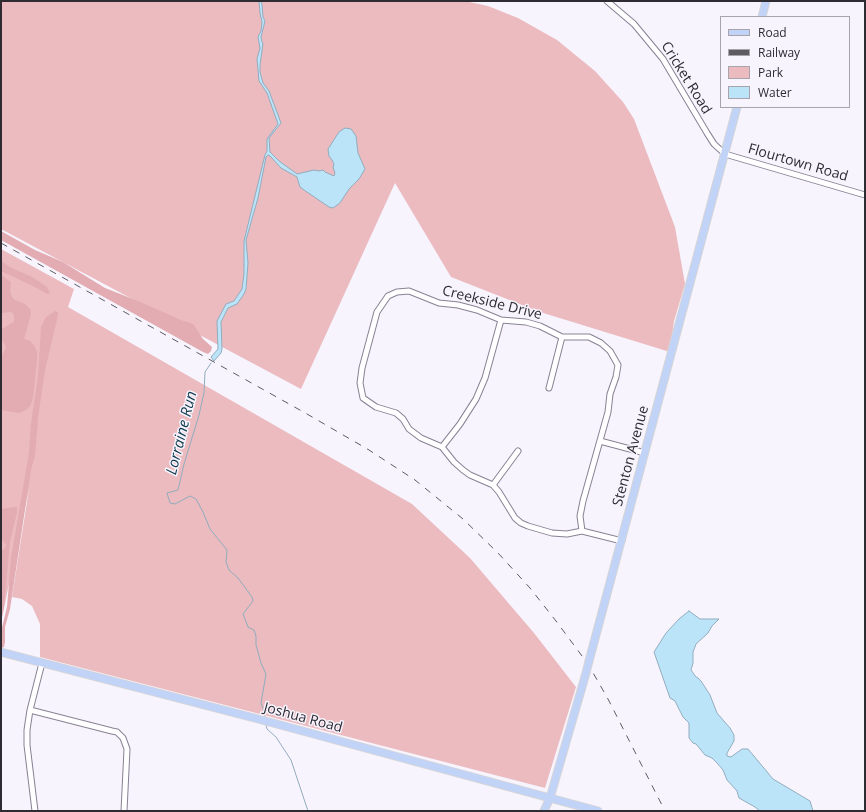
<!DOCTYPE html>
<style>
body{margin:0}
#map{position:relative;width:866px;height:812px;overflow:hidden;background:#f7f4fd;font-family:"Open Sans",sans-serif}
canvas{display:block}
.frame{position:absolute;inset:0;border:2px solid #2e2b33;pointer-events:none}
.legend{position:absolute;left:720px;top:16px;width:130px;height:92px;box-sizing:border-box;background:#f7f4fd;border:1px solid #a7a4ac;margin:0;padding:5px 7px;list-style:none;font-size:12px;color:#2e2b33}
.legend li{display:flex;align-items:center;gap:8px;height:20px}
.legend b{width:20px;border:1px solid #a7a4ac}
</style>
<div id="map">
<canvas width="866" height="812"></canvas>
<div class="frame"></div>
<ul class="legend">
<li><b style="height:5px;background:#c2d3f8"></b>Road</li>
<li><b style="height:5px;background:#5e5b63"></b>Railway</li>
<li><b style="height:11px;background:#ebbbc0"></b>Park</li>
<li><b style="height:11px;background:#bce4f9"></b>Water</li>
</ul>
</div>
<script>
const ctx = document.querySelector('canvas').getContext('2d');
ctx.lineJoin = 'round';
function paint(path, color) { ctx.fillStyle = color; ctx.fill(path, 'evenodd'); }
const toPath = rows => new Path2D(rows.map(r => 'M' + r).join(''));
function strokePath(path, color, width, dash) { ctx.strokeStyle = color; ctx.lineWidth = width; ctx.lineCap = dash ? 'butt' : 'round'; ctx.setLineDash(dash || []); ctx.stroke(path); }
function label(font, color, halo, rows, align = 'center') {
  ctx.font = font + ' "Open Sans",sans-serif'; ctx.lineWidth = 3; ctx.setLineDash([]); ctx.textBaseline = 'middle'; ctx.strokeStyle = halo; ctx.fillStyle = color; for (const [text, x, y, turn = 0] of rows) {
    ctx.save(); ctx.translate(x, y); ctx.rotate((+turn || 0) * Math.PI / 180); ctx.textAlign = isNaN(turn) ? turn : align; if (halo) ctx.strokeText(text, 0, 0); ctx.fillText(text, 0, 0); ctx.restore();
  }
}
const green = toPath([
 [1,1,465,1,488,6,518,18,557,40,595,71,623,102,634,119,675,227,685,284,674,321,670,352,540,312,451,277,395,183,301,389,1,229],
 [1,249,74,289,68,307,412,504,470,558,534,633,576,687,545,788,40,657,40,624,32,606,22,599,12,597,29,489,1,622]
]);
const forest = toPath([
 [1,231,35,250,63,262,105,288,138,301,181,320,193,324,203,339,212,347,211,351,208,354,203,352,1,240],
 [1,261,10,267,34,278,47,287,50,293,47,294,35,287,1,271],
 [1,275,7,279,11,283,10,292,12,297,15,300,25,304,30,309,31,314,24,339,30,341,34,345,37,352,37,359,33,398,30,406,26,410,19,413,1,410,1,358,6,347,2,340,2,329,14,322,14,316,13,313,11,312,1,313],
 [55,311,58,312,58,315,45,370,38,418,35,455,31,470,10,609,5,627,5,642,4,647,2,648,1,632,7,607,11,558,29,453,31,423,38,377,41,327,46,317],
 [14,507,17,507,17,513,10,541,4,608,1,621,1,550,4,549,6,545,1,538,1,509]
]);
const water = toPath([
 [259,1,261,1,262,4,263,17,265,21,261,37,262,42,263,43,260,65,260,72,263,83,269,91,281,123,269,138,270,152,279,161,297,174,314,170,319,171,323,170,325,172,334,176,335,173,333,167,334,164,332,160,329,156,328,149,339,132,345,128,351,129,356,136,358,153,365,169,359,179,349,189,340,203,333,208,329,207,304,190,300,187,297,177,281,168,270,156,268,155,266,157,258,198,246,240,248,263,246,289,244,294,237,304,228,308,221,322,222,349,221,353,214,361,211,357,218,349,217,321,226,304,234,301,242,289,244,274,244,241,265,155,267,151,267,139,278,124,267,93,259,81,257,59,260,48,258,37,261,31,262,22,260,13,259,1],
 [689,611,700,619,719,619,712,626,708,633,696,644,693,652,693,663,691,670,696,677,698,678,701,681,710,695,717,713,730,728,734,735,734,741,727,753,727,756,731,757,742,749,748,749,773,779,810,801,813,811,760,811,755,807,739,798,737,791,727,780,723,770,717,763,712,758,705,755,696,744,693,743,689,738,689,723,683,717,675,701,670,698,654,652,666,633,679,619,689,611]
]);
const stream = toPath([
 [211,363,205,372,204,393,199,415,184,464,178,490,167,493,170,503,175,504,190,496,196,499,203,512,210,529,227,550,226,562,229,570,238,578,252,597,253,601,243,614,248,627,254,630,256,636,256,645,261,663,266,674,261,703,264,711,265,718],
 [266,725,267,729,276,737,291,760,308,811]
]);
const minor = toPath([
 [607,1,634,24,663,59,707,133,714,144,725,154,865,195],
 [549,388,562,337],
 [600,441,645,453],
 [442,447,460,424,476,399,485,378,501,320],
 [493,485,518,451],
 [582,531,580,516,583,501,608,412,610,394,616,377,618,365,610,351,601,343,589,337,562,337,540,326,526,322,501,320,477,310,458,305,439,303,409,291,397,292,388,296,377,312,362,368,360,383,363,398,376,407,396,413,403,419,409,429,421,438,442,447,454,462,463,470,470,475,493,485,499,492,515,518,521,523,528,526,552,533,567,534,582,531,622,541],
 [30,710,112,731,117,732,123,738,127,749,124,811],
 [35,811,27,745,27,730,30,710,42,663]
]);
const major = toPath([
 [762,17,766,1],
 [1,652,262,720,598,811],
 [589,661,737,107],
 [544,811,550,798,586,673]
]);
const rail = toPath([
 [1,243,307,414,369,450,415,480,463,519,498,553,530,588,556,621,588,664,608,699,665,811]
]);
const majorBridge = toPath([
 [586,673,589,661]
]);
const streetNames = [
 ["Cricket Road",686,78,58],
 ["Flourtown Road",798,163,16],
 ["Creekside Drive",492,303,14],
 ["Stenton Avenue",631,456,-75],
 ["Joshua Road",303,718,15]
];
const waterNames = [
 ["Lorraine Run",182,433,-76]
];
paint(green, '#ebbbc0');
paint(forest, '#e2acb2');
paint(water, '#bce4f9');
strokePath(water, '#91acbe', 1);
strokePath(stream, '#91acbe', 1);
strokePath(minor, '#888294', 7);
strokePath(major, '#d5d5d6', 9);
strokePath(minor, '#fff', 5);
strokePath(major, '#c2d3f8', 7);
strokePath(rail, '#5e5b63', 1, [7, 7]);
strokePath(majorBridge, '#d5d5d6', 9, []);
strokePath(majorBridge, '#c2d3f8', 7);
label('14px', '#2e2b33', '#f7f4fd', streetNames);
label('italic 15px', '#0f3a4c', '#f7f4fd', waterNames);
</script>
